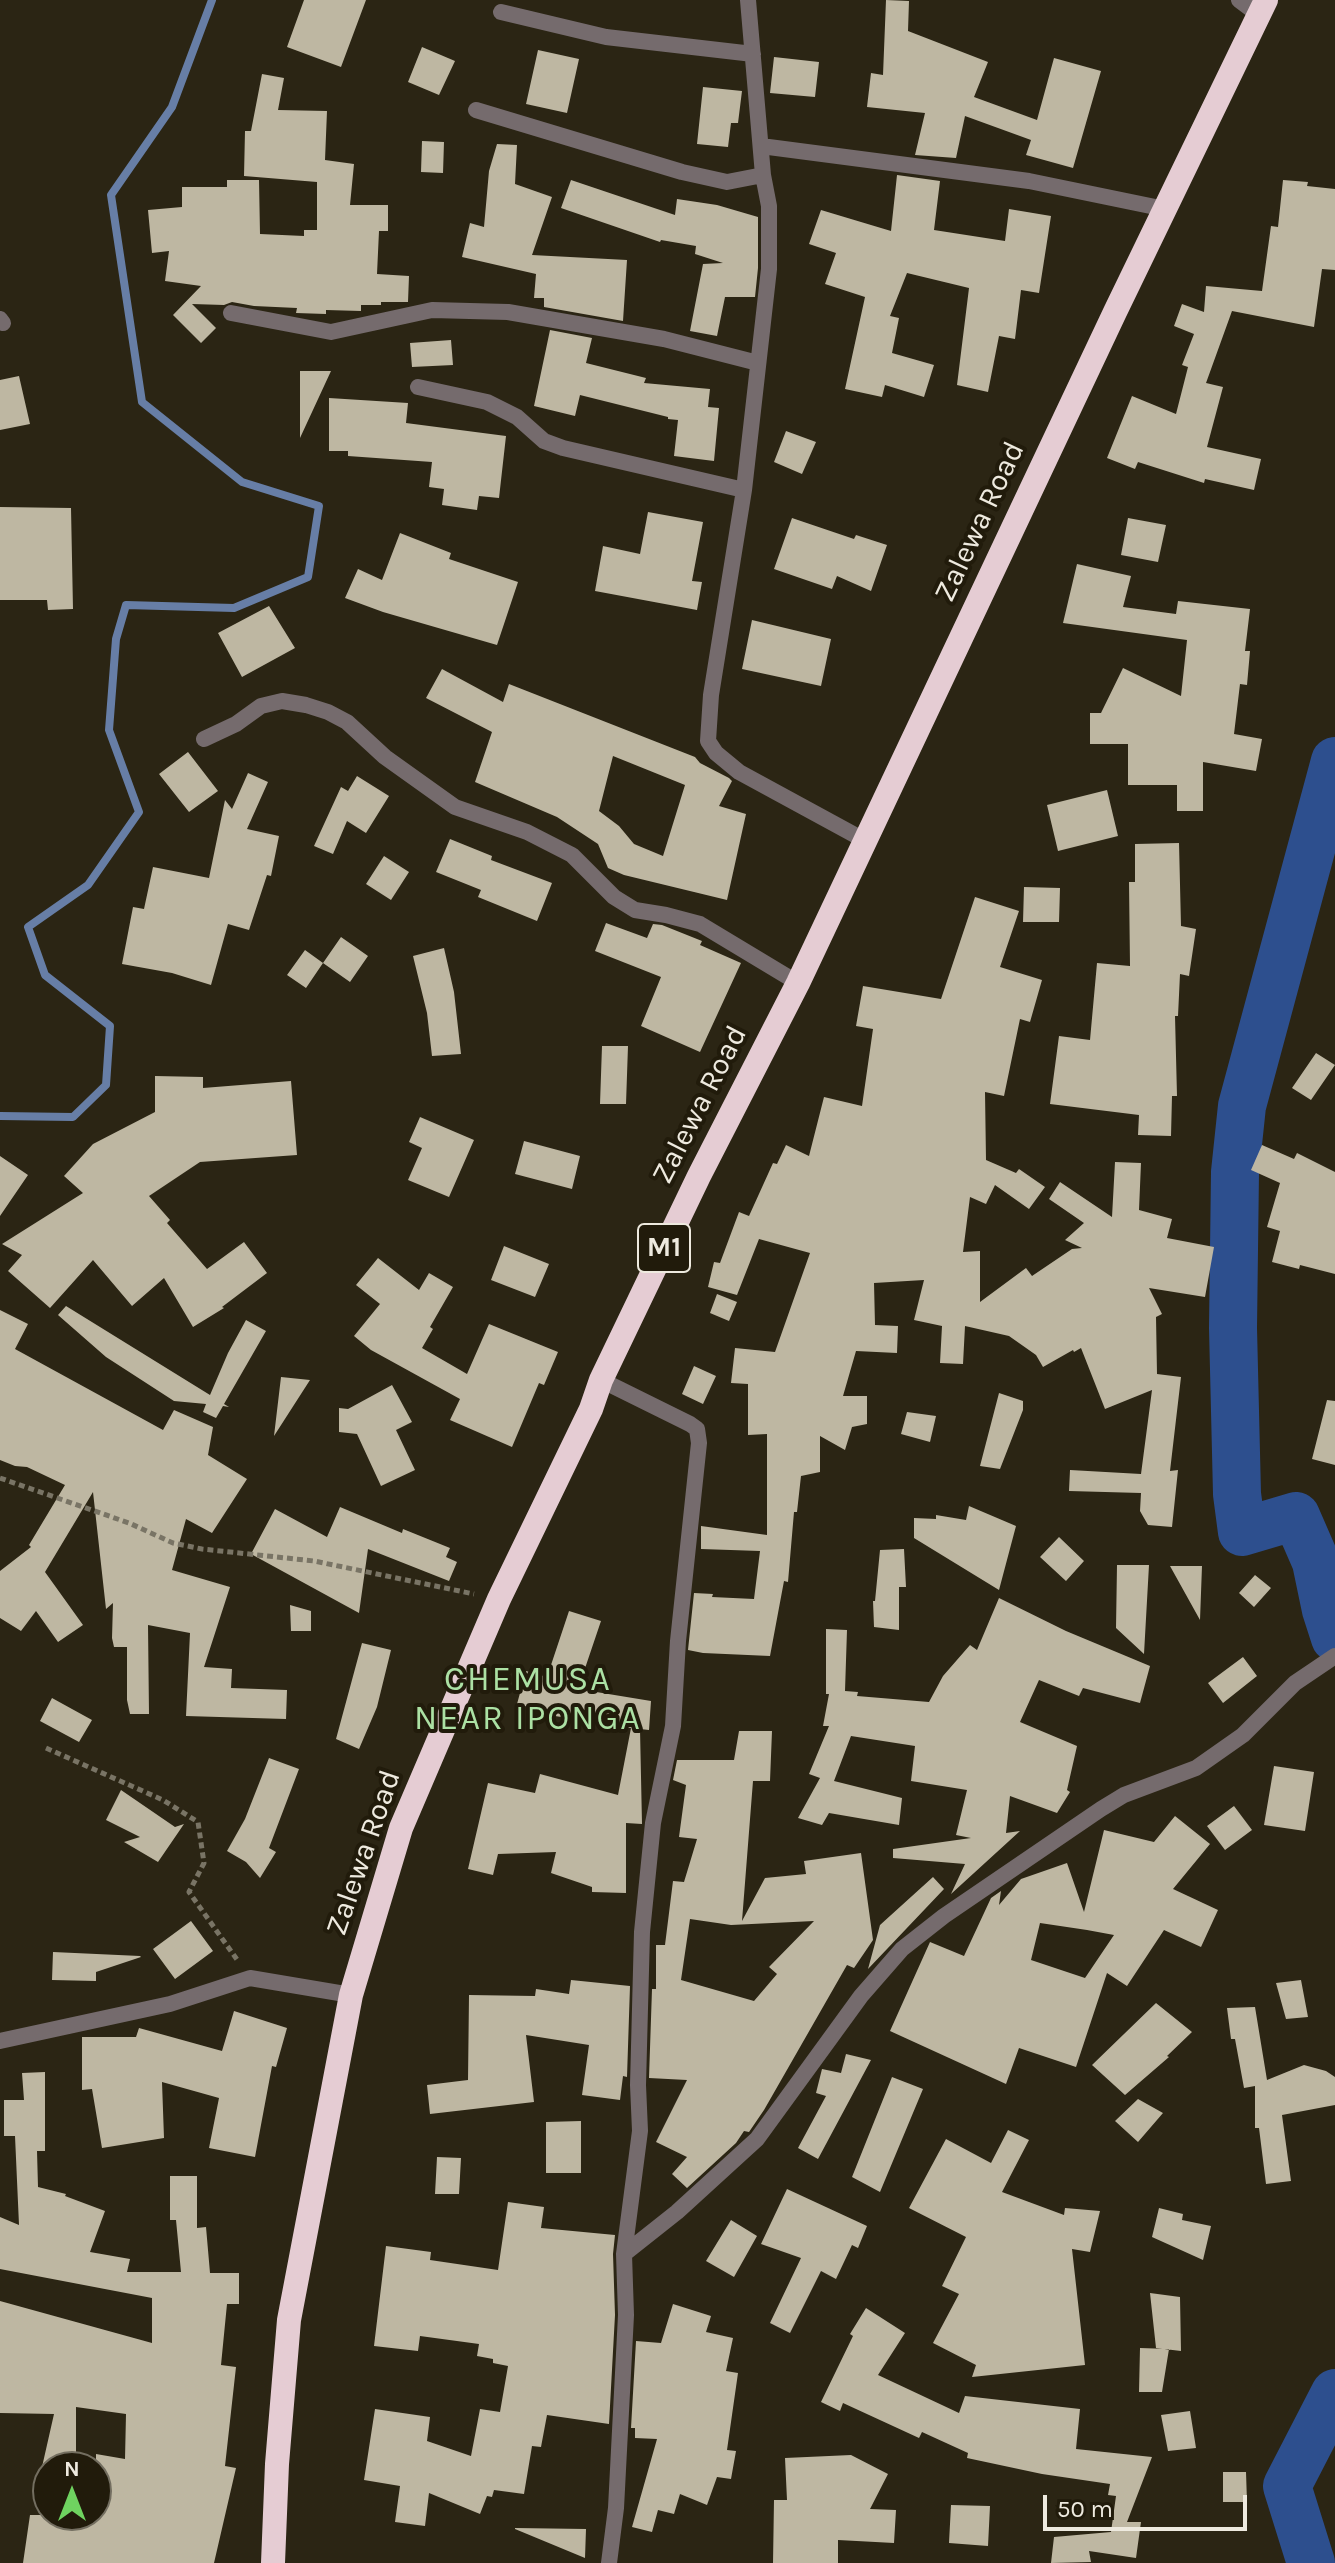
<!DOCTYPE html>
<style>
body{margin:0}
#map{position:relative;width:1335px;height:2563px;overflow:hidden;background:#2b2514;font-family:Karla,sans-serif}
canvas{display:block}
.north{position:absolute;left:32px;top:2451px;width:80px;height:80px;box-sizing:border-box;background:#211b0b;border:2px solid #736e60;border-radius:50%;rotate:0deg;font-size:22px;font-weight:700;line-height:32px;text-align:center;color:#eeeadf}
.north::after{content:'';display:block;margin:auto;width:28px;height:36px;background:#6fd360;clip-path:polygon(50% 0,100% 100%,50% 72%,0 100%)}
.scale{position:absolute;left:1043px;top:2495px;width:204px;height:36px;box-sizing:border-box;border:4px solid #eeeadf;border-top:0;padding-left:10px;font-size:24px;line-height:28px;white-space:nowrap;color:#eeeadf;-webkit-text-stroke:6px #211b0b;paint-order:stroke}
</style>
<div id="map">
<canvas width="1335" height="2563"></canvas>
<div class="north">N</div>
<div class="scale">50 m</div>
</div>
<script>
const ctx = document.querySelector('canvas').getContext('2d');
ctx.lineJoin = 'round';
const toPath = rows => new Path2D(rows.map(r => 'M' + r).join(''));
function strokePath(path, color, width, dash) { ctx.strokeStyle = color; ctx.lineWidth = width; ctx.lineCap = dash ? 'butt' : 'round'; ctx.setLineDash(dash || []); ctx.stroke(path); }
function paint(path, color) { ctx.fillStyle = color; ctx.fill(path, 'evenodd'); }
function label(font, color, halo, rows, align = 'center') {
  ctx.font = font + ' Karla,sans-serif'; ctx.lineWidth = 8; ctx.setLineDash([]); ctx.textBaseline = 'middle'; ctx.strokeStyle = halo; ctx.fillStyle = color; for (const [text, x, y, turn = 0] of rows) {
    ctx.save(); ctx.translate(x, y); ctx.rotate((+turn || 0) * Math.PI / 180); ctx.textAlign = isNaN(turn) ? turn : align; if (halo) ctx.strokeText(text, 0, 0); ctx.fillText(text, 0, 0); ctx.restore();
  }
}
const stream = toPath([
 [0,1116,73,1117,106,1085,110,1026,45,975,28,927,88,885,139,812,109,730,116,639,126,605,234,608,308,577,319,506,242,482,142,402,111,195,172,107,212,0]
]);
const river = toPath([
 [1335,761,1242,1106,1235,1172,1233,1328,1237,1494,1242,1532,1296,1516,1316,1562,1326,1610,1335,1638],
 [1311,2563,1287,2486,1335,2393]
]);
const building = toPath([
 [304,0,366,0,341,67,287,47],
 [886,0,909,1,908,31,988,62,974,97,1037,120,1054,58,1101,71,1073,168,1026,155,1031,140,965,116,956,158,915,155,925,113,867,107,871,73,883,75],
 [422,47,455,61,439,95,408,82],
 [538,50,579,59,567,113,526,104],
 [774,57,819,62,815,97,770,93],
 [262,74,284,78,278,110,327,111,325,160,354,164,350,205,388,205,388,231,379,231,377,274,409,276,408,302,381,302,381,305,361,305,361,311,326,310,326,314,296,313,297,308,254,306,232,302,224,305,192,304,216,328,201,343,173,315,201,286,165,281,169,251,152,253,148,210,182,207,182,187,227,187,227,180,259,180,260,234,304,236,304,230,317,230,317,182,244,176,245,131,251,131],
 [703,87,742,91,738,123,731,123,728,147,697,144],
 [422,141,444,142,443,173,421,172],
 [497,144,517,145,515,184,552,197,532,255,627,260,623,321,544,307,544,298,534,298,536,274,462,257,470,223,484,227,489,171],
 [897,175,940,181,934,230,1005,241,1009,209,1051,216,1039,293,1021,290,1015,339,999,336,988,392,957,385,969,288,907,273,890,316,899,318,892,353,934,365,924,397,885,385,882,397,845,389,865,297,825,284,836,253,809,244,821,210,891,231],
 [571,180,675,215,677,199,717,205,758,217,758,268,755,297,725,297,717,336,690,331,703,264,723,263,695,254,696,246,661,240,660,242,561,208],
 [1283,180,1308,182,1307,186,1335,189,1335,270,1322,269,1314,327,1232,311,1206,383,1223,387,1207,447,1261,459,1254,490,1205,479,1204,483,1138,462,1135,469,1107,458,1132,396,1176,414,1188,367,1182,365,1194,334,1174,326,1182,304,1204,312,1206,286,1262,291,1271,226,1278,227],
 [550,330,592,338,586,363,646,378,644,383,710,389,708,407,719,408,714,461,674,456,678,420,668,419,668,417,580,395,575,416,534,406],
 [451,340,453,365,412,367,410,343],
 [300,371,331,371,300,438],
 [19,376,30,424,0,430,0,380],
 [329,398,408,403,406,423,506,436,499,498,479,496,477,510,442,505,444,489,429,487,432,462,348,456,348,451,329,451],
 [786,431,816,442,802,474,774,462],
 [0,507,71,508,73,609,48,610,47,600,0,600],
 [648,512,703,522,692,581,702,582,697,610,595,591,603,546,640,554],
 [792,518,854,539,856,535,887,545,871,591,837,576,832,589,774,569],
 [1128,518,1166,525,1158,562,1121,555],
 [400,533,451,553,449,559,518,582,497,645,383,612,345,598,358,569,382,580],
 [1077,564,1131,576,1123,607,1176,614,1178,601,1250,609,1245,651,1250,651,1247,685,1240,684,1234,734,1262,739,1256,771,1203,762,1203,811,1177,811,1177,785,1128,785,1128,744,1090,744,1090,713,1101,713,1123,668,1181,696,1187,640,1063,623],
 [269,606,295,648,242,677,218,633],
 [752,620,831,639,821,686,742,669],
 [442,669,503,702,509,684,695,757,700,763,729,778,732,781,719,806,746,814,727,900,624,875,608,868,598,844,557,817,475,782,492,732,426,698],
 [613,756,685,785,663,856,634,844,619,826,599,811],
 [188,752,218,791,189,812,159,774],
 [248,773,268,782,247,829,279,836,271,876,267,875,249,930,228,924,211,985,172,973,122,964,133,907,144,909,153,867,209,878,225,800,232,809],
 [357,776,389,796,366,833,347,821,333,854,314,846,341,787,348,791],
 [1107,790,1118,836,1058,851,1047,805],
 [450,839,492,856,491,860,552,883,537,921,478,897,481,890,436,872],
 [1179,843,1181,926,1196,929,1189,976,1180,974,1178,1016,1175,1016,1177,1096,1172,1096,1171,1136,1138,1135,1139,1115,1050,1104,1059,1036,1090,1040,1097,963,1130,966,1129,882,1135,882,1135,844],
 [384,856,409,872,391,900,366,884],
 [1024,887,1060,888,1059,922,1023,922],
 [975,897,1019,911,1000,967,1042,980,1030,1022,1020,1019,1004,1096,985,1092,986,1160,1016,1173,1019,1169,1045,1187,1029,1209,995,1185,986,1204,970,1197,963,1252,980,1251,980,1302,1026,1268,1032,1276,1072,1249,1082,1248,1065,1240,1084,1223,1049,1199,1060,1182,1112,1217,1115,1162,1141,1163,1139,1210,1172,1219,1167,1238,1214,1247,1205,1297,1149,1288,1162,1314,1156,1317,1157,1374,1181,1377,1170,1471,1178,1470,1172,1527,1148,1525,1140,1511,1141,1493,1069,1491,1070,1470,1141,1474,1152,1390,1105,1409,1081,1348,1074,1352,1073,1350,1043,1367,1036,1355,1009,1336,965,1326,963,1364,940,1363,942,1326,914,1320,924,1280,874,1283,875,1325,898,1326,897,1353,856,1351,843,1396,867,1396,867,1424,852,1427,845,1450,820,1436,820,1472,801,1476,797,1512,794,1512,788,1582,784,1581,770,1656,703,1653,688,1650,694,1593,713,1594,712,1597,754,1599,760,1551,701,1549,701,1526,767,1535,767,1434,748,1435,748,1384,731,1383,735,1348,775,1352,810,1253,759,1239,737,1295,708,1287,714,1262,720,1263,739,1212,749,1216,773,1163,777,1164,786,1145,809,1156,824,1097,862,1106,873,1029,856,1026,863,986,941,999],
 [606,923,647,938,653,924,662,925,702,941,700,945,741,963,700,1052,641,1026,661,977,595,951],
 [341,937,368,956,350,982,323,963],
 [444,948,454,992,461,1054,432,1056,427,1013,413,956],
 [305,950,323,963,306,988,287,975],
 [602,1046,628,1046,626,1104,600,1104],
 [1316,1053,1335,1065,1311,1100,1292,1088],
 [155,1076,203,1077,203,1088,291,1081,297,1155,200,1162,149,1196,170,1220,167,1223,207,1269,244,1242,267,1273,222,1307,224,1308,193,1327,164,1278,132,1306,93,1260,50,1308,8,1271,22,1255,2,1244,83,1193,64,1176,93,1144,155,1112],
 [420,1117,474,1140,449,1197,408,1180,422,1148,409,1142],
 [524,1141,580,1156,572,1189,515,1174],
 [1262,1145,1294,1159,1297,1153,1335,1172,1335,1274,1300,1265,1299,1269,1272,1262,1280,1231,1267,1227,1280,1183,1251,1170],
 [0,1156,28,1175,0,1216],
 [504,1246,549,1264,535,1297,491,1280],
 [378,1258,419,1290,429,1273,453,1287,430,1327,433,1329,422,1348,467,1374,489,1324,558,1352,544,1385,539,1383,512,1447,450,1420,460,1399,371,1350,354,1336,380,1304,356,1285],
 [717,1294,737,1302,729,1321,710,1313],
 [66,1306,210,1395,228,1353,246,1320,266,1331,224,1404,229,1407,223,1406,216,1418,203,1412,206,1404,174,1401,106,1357,58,1315],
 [0,1310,28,1324,15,1349,163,1430,174,1410,213,1427,208,1455,247,1479,212,1533,186,1519,172,1570,230,1587,204,1667,232,1669,231,1688,287,1690,286,1719,186,1716,190,1633,148,1625,149,1714,130,1714,127,1700,127,1647,114,1647,112,1638,113,1603,106,1609,93,1492,45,1572,83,1625,58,1642,36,1611,21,1631,0,1618,0,1571,31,1547,29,1545,65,1485,27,1467,15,1466,0,1460],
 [694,1366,716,1376,703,1404,682,1394],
 [281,1377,310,1380,274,1436],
 [392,1385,412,1422,396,1430,415,1470,381,1486,357,1434,339,1432,339,1408,348,1409],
 [999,1393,1023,1401,1023,1410,1000,1469,980,1466],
 [1327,1400,1335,1401,1335,1465,1312,1459],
 [907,1412,936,1416,930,1442,901,1434],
 [969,1506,1016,1526,999,1590,914,1538,914,1518,936,1519,936,1515,966,1520],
 [340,1507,402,1533,403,1529,450,1548,446,1557,457,1562,449,1581,368,1549,359,1613,251,1554,275,1509,327,1537],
 [1059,1537,1084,1561,1066,1581,1040,1557],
 [904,1549,906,1587,899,1587,899,1630,874,1627,873,1601,875,1601,880,1550],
 [1117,1565,1149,1565,1144,1654,1116,1628],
 [1170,1566,1202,1566,1200,1620],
 [1255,1575,1271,1588,1254,1607,1239,1593],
 [999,1598,1066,1631,1150,1666,1140,1703,1083,1688,1079,1696,1039,1680,1020,1722,1077,1746,1067,1790,1070,1792,1057,1813,1010,1796,1006,1833,1020,1831,951,1894,965,1864,893,1858,893,1849,971,1838,956,1835,967,1790,911,1781,915,1746,851,1736,834,1781,902,1798,899,1825,829,1813,822,1825,798,1818,820,1778,809,1774,829,1726,823,1726,829,1694,826,1694,826,1629,847,1630,845,1691,858,1692,857,1696,929,1702,943,1676,970,1645,977,1650],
 [290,1605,311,1611,311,1631,291,1631],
 [569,1611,601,1621,578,1689,651,1701,649,1730,640,1729,642,1824,626,1823,626,1893,592,1892,592,1887,551,1873,556,1852,498,1854,493,1875,468,1869,488,1783,535,1793,540,1774,618,1795,631,1728,555,1716,556,1714,517,1704,526,1671,547,1677],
 [362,1643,391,1650,377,1707,359,1749,336,1739],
 [1243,1657,1257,1676,1223,1703,1208,1683],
 [52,1698,92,1720,79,1742,40,1721],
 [739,1731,772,1731,770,1781,753,1781,742,1921,765,1878,806,1874,804,1861,861,1853,873,1940,854,1968,847,1965,764,2110,749,2132,744,2131,736,2143,687,2188,672,2174,687,2157,656,2142,687,2080,649,2078,652,1989,656,1989,656,1945,665,1945,673,1881,684,1882,697,1839,679,1837,686,1785,673,1780,677,1760,734,1760],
 [690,1919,731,1925,814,1921,769,1967,777,1974,754,2001,681,1980],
 [269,1758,299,1769,269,1848,276,1852,260,1878,246,1862,227,1851,245,1819],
 [1274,1766,1314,1772,1305,1831,1264,1825],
 [121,1790,175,1827,184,1824,158,1862,124,1842,140,1837,106,1820],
 [1234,1806,1252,1830,1225,1850,1207,1826],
 [1175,1816,1210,1844,1173,1889,1218,1910,1201,1947,1164,1930,1127,1986,1107,1973,1076,2067,1019,2048,1006,2084,890,2031,930,1942,964,1956,991,1898,1001,1891,999,1905,1021,1879,1067,1863,1084,1912,1104,1830,1154,1842],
 [1040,1923,1087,1930,1114,1935,1085,1978,1031,1960],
 [933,1877,944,1889,868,1969,880,1925],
 [191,1921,213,1951,175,1979,153,1949],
 [53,1952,140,1956,141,1957,96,1972,96,1981,52,1980],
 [571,1980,630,1986,627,2077,623,2076,620,2100,582,2095,589,2045,526,2035,534,2102,430,2114,427,2085,468,2080,469,1995,535,1996,536,1989,569,1994],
 [1301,1980,1308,2017,1286,2019,1276,1983],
 [1156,2003,1192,2032,1167,2056,1169,2057,1125,2095,1092,2065],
 [1255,2007,1267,2080,1304,2065,1326,2071,1335,2077,1335,2105,1282,2115,1291,2181,1266,2184,1259,2128,1255,2128,1255,2086,1244,2088,1235,2039,1231,2039,1227,2008],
 [234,2011,287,2028,276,2067,272,2066,255,2157,209,2148,219,2098,162,2082,164,2138,102,2148,92,2089,82,2090,82,2037,136,2037,139,2028,222,2051],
 [846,2054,871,2060,818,2159,798,2148,826,2096,816,2093,822,2069,841,2073],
 [45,2072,45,2151,37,2151,38,2187,66,2194,65,2196,105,2211,90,2252,130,2259,127,2272,181,2272,176,2220,170,2220,170,2176,197,2176,197,2228,206,2227,210,2273,239,2273,239,2304,227,2304,221,2365,236,2367,225,2466,236,2468,214,2563,23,2563,30,2515,96,2515,96,2454,125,2459,126,2414,76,2407,76,2467,42,2467,54,2414,0,2413,0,2301,152,2343,152,2298,0,2269,0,2217,19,2225,15,2136,4,2136,4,2100,24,2100,22,2073],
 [892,2077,923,2089,880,2192,852,2177],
 [1138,2099,1163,2113,1138,2142,1115,2121],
 [581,2121,581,2173,546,2173,546,2122],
 [1008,2130,1029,2140,1002,2192,1064,2215,1065,2208,1100,2211,1090,2252,1072,2249,1085,2365,972,2377,976,2365,933,2343,959,2294,942,2286,966,2237,909,2208,946,2139,991,2163],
 [437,2157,461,2158,459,2194,435,2194],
 [787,2189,867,2226,858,2248,852,2245,836,2279,821,2271,790,2333,770,2323,801,2258,761,2244],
 [508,2202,544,2207,541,2228,615,2235,613,2254,615,2315,609,2424,547,2415,541,2447,532,2446,524,2494,494,2490,492,2497,487,2496,480,2514,429,2493,425,2526,395,2522,400,2486,364,2480,375,2409,430,2417,427,2441,471,2456,480,2409,500,2412,508,2366,493,2363,493,2359,477,2356,479,2344,420,2336,418,2351,374,2346,386,2246,431,2252,430,2260,498,2270],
 [1159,2208,1183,2214,1182,2220,1211,2226,1203,2260,1152,2237],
 [731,2220,757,2236,734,2277,706,2261],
 [1150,2293,1180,2297,1181,2351,1156,2348],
 [673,2304,711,2316,706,2332,733,2338,726,2371,738,2373,727,2450,736,2451,731,2479,717,2477,707,2505,680,2494,674,2514,658,2510,652,2532,632,2527,657,2439,635,2438,635,2428,631,2428,636,2341,661,2343],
 [866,2308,905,2333,878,2375,959,2413,965,2396,1080,2409,1076,2449,1152,2457,1127,2522,1141,2522,1136,2558,1089,2551,1091,2562,1051,2563,1054,2537,1111,2532,1116,2496,1108,2495,1110,2484,1042,2474,967,2458,968,2453,922,2432,919,2438,843,2403,840,2411,821,2402,853,2336,850,2334],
 [1140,2348,1169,2349,1162,2392,1139,2392],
 [1190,2411,1196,2448,1168,2451,1161,2415],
 [851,2455,888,2474,870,2509,896,2510,894,2543,838,2540,838,2563,773,2563,774,2500,787,2500,785,2458],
 [1223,2472,1246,2472,1247,2502,1223,2502],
 [951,2505,990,2506,988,2546,949,2543],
 [515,2528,586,2529,585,2558,515,2529]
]);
const path = toPath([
 [0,1478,129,1523,173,1543,202,1549,314,1561,474,1594],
 [46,1748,163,1800,198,1822,204,1863,189,1892,238,1961]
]);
const street = toPath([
 [748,0,763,175,769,206,769,269,744,490,711,695,708,741,716,753,739,772,864,840],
 [1239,0,1259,15],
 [501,12,606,37,753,54],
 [476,110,682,172,727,182,763,175],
 [761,146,1029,181,1165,209],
 [231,313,331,332,432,310,508,312,664,339,758,363],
 [0,319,3,323],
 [418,387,487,402,517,417,544,441,563,448,744,490],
 [204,739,236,724,261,706,282,701,306,705,328,712,347,722,385,757,455,807,527,832,572,855,614,897,635,910,666,915,700,924,798,983],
 [601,1380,690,1424,697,1429,699,1443,678,1641,673,1726,653,1823,642,1932,638,2085,640,2131,624,2254,626,2315,616,2508,609,2563],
 [0,2041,170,2004,250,1978,351,1995],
 [624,2254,677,2212,757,2139,861,1996,902,1949,944,1916,1101,1809,1124,1795,1196,1768,1243,1735,1295,1683,1335,1656]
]);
const highway = toPath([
 [273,2563,277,2464,289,2320,351,1995,401,1828,499,1599,591,1409,601,1380,699,1176,798,983,1115,312,1266,0]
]);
const shields = [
 [664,1248,52]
];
const shieldNames = [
 ["M1",664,1248]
];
const streetNames = [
 ["Zalewa Road",980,522,-65],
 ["Zalewa Road",700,1105,-63],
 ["Zalewa Road",364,1853,-71]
];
const quarterNames = [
 ["CHEMUSA",528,1680],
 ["NEAR IPONGA",528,1719]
];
strokePath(stream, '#677ea6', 8);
strokePath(river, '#2d4f8e', 48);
paint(building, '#beb7a2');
strokePath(path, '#797465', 5, [6, 4]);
strokePath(street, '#756b6d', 16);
strokePath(highway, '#e5ccd3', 24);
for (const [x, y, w] of shields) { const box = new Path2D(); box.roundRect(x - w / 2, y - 24, w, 48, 6); ctx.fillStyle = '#211b0b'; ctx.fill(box); strokePath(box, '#eeeadf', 2); }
label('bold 28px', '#eeeadf', null, shieldNames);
label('30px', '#eeeadf', '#211b0b', streetNames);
ctx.letterSpacing = '2px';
label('34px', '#ace1a4', '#211b0b', quarterNames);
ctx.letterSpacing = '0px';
</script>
